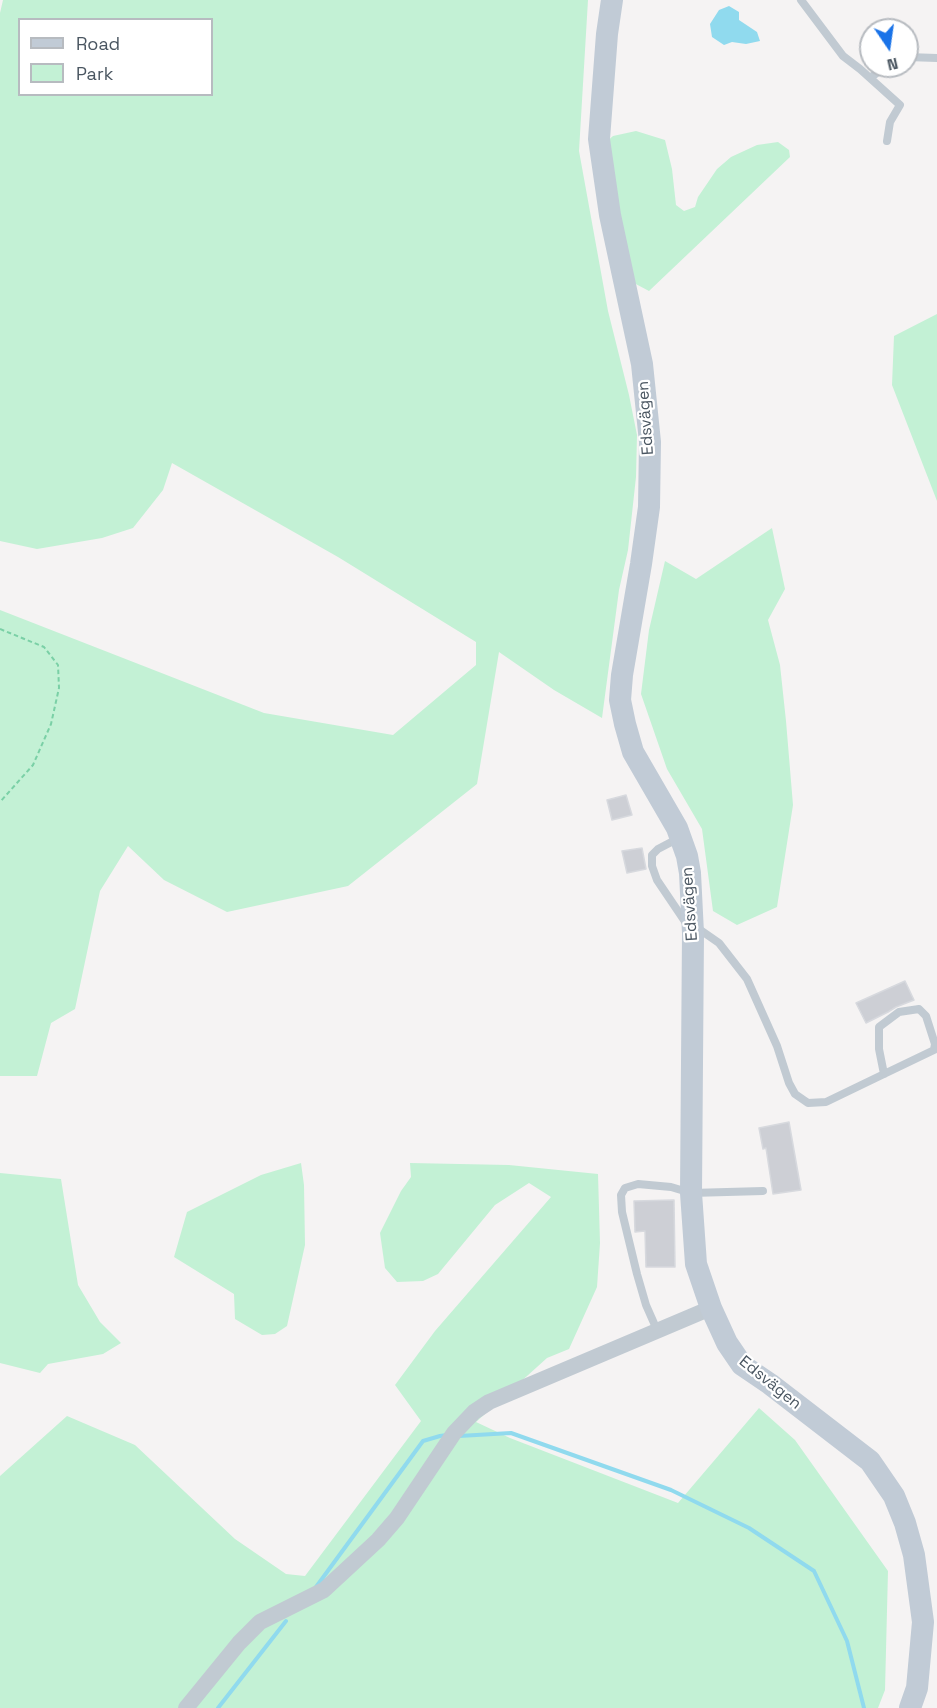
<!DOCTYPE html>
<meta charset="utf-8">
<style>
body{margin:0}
#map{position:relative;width:937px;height:1708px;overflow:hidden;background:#f5f3f3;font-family:"Space Grotesk",sans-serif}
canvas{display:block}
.legend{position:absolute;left:18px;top:18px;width:195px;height:78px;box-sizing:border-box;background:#fff;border:2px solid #b7bbc0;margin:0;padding:8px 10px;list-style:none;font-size:18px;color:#4a5661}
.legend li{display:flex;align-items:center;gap:12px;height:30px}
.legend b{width:30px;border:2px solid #b7bbc0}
.north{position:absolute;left:859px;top:18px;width:60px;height:60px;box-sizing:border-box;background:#fff;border:2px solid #b7bbc0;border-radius:50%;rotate:167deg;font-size:16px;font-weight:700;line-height:24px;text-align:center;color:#4a5661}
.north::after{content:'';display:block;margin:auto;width:21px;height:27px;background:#1a73e8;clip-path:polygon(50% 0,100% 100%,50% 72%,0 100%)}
</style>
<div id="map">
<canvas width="937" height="1708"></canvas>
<ul class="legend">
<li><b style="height:8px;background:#c1cbd6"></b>Road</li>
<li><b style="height:16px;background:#c3f1d5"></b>Park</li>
</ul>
<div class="north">N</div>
</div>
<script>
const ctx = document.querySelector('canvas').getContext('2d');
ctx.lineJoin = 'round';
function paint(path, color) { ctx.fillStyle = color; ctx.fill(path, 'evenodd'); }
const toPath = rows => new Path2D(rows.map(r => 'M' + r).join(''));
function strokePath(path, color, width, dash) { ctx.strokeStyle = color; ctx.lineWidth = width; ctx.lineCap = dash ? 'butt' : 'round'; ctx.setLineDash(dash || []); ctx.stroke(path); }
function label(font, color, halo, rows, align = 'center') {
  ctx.font = font + ' "Space Grotesk",sans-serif'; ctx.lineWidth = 4.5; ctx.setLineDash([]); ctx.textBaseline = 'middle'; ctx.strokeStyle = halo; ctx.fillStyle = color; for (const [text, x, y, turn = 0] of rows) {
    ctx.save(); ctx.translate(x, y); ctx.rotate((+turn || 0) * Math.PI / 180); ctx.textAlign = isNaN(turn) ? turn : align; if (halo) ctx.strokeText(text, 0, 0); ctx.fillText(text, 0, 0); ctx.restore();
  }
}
const green = toPath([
 [3,0,588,0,579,151,608,311,629,395,637,435,636,477,628,550,619,590,602,718,554,690,499,652,477,784,348,886,227,912,164,880,128,846,100,891,75,1009,51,1023,37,1076,0,1076,0,610,264,713,393,735,476,665,476,642,338,557,172,463,163,490,133,528,102,538,37,549,0,541,0,13],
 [20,20,212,20,212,94,20,94],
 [636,131,665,140,672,169,676,205,684,211,695,207,698,197,717,169,731,157,757,145,778,142,789,150,790,157,649,291,632,282,605,143,613,136],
 [937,314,937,501,892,385,894,336],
 [772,528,785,589,768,620,780,665,786,721,793,805,777,907,737,925,713,911,702,829,667,769,641,694,649,630,665,561,696,579],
 [301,1163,304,1185,305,1245,287,1326,275,1334,262,1335,235,1319,234,1294,174,1257,187,1212,261,1175],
 [410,1163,509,1165,598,1174,600,1243,597,1287,569,1349,547,1358,476,1422,510,1438,678,1503,759,1408,795,1440,888,1571,885,1690,878,1708,0,1708,0,1476,67,1416,135,1445,235,1539,286,1574,305,1576,421,1421,395,1385,435,1331,551,1197,529,1183,495,1205,438,1274,423,1281,397,1282,385,1268,380,1233,401,1191,411,1177],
 [0,1173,61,1179,78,1285,100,1322,121,1343,103,1354,48,1364,40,1373,0,1363]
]);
const water = toPath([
 [729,6,739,12,739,20,757,32,760,41,746,44,732,42,724,45,712,37,710,24,719,10]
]);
const stream = toPath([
 [459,1436,511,1433,671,1490,749,1528,814,1571,847,1641,864,1708],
 [316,1587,423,1441,440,1436,447,1435],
 [218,1708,286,1621]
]);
const building = toPath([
 [626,795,632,815,612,820,607,800,626,795],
 [642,848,646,869,627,873,622,851,642,848],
 [905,981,914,1000,896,1007,888,1012,866,1023,856,1003,905,981],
 [789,1122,801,1190,773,1194,766,1148,763,1149,759,1128,789,1122],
 [674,1200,675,1267,646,1267,645,1231,635,1232,634,1201,674,1200]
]);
const path = toPath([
 [0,629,44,647,58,665,59,688,51,724,33,765,0,802]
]);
const lane = toPath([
 [801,0,843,56,860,69,900,105,890,122,887,141],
 [907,57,937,58],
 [870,78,886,66],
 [679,838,658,849,652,855,652,866,657,880,686,923],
 [696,927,719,943,747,979,777,1046,789,1083,795,1094,808,1103,826,1102,884,1074,934,1050,935,1044,926,1016,919,1009,899,1012,879,1027,879,1049,884,1074],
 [657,1330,646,1305,637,1274,622,1212,621,1195,625,1188,638,1184,671,1187,691,1193,763,1191]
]);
const street = toPath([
 [186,1708,239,1643,260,1622,324,1590,378,1540,397,1518,454,1433,474,1412,489,1402,711,1308]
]);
const secondary = toPath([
 [612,0,607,34,599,139,610,215,642,364,650,442,649,507,641,564,622,675,620,700,625,724,633,752,677,828,687,856,690,873,693,933,691,1193,696,1264,711,1308,727,1343,742,1365,770,1384,870,1461,894,1496,905,1523,914,1555,923,1622,917,1688,910,1708]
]);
const streetNames = [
 ["Edsvägen",646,418,-94],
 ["Edsvägen",690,904,-94],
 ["Edsvägen",770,1383,39]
];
paint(green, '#c3f1d5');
paint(water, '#90daee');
strokePath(stream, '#90daee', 4);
paint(building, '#cdcfd5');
strokePath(building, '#d7d9de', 1.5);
strokePath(path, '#7ad0a6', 2, [4.5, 3]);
strokePath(lane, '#c1cad2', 8);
strokePath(street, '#c1cad2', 16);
strokePath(secondary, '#c1cbd6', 22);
label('16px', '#4a5661', '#fff', streetNames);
</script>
